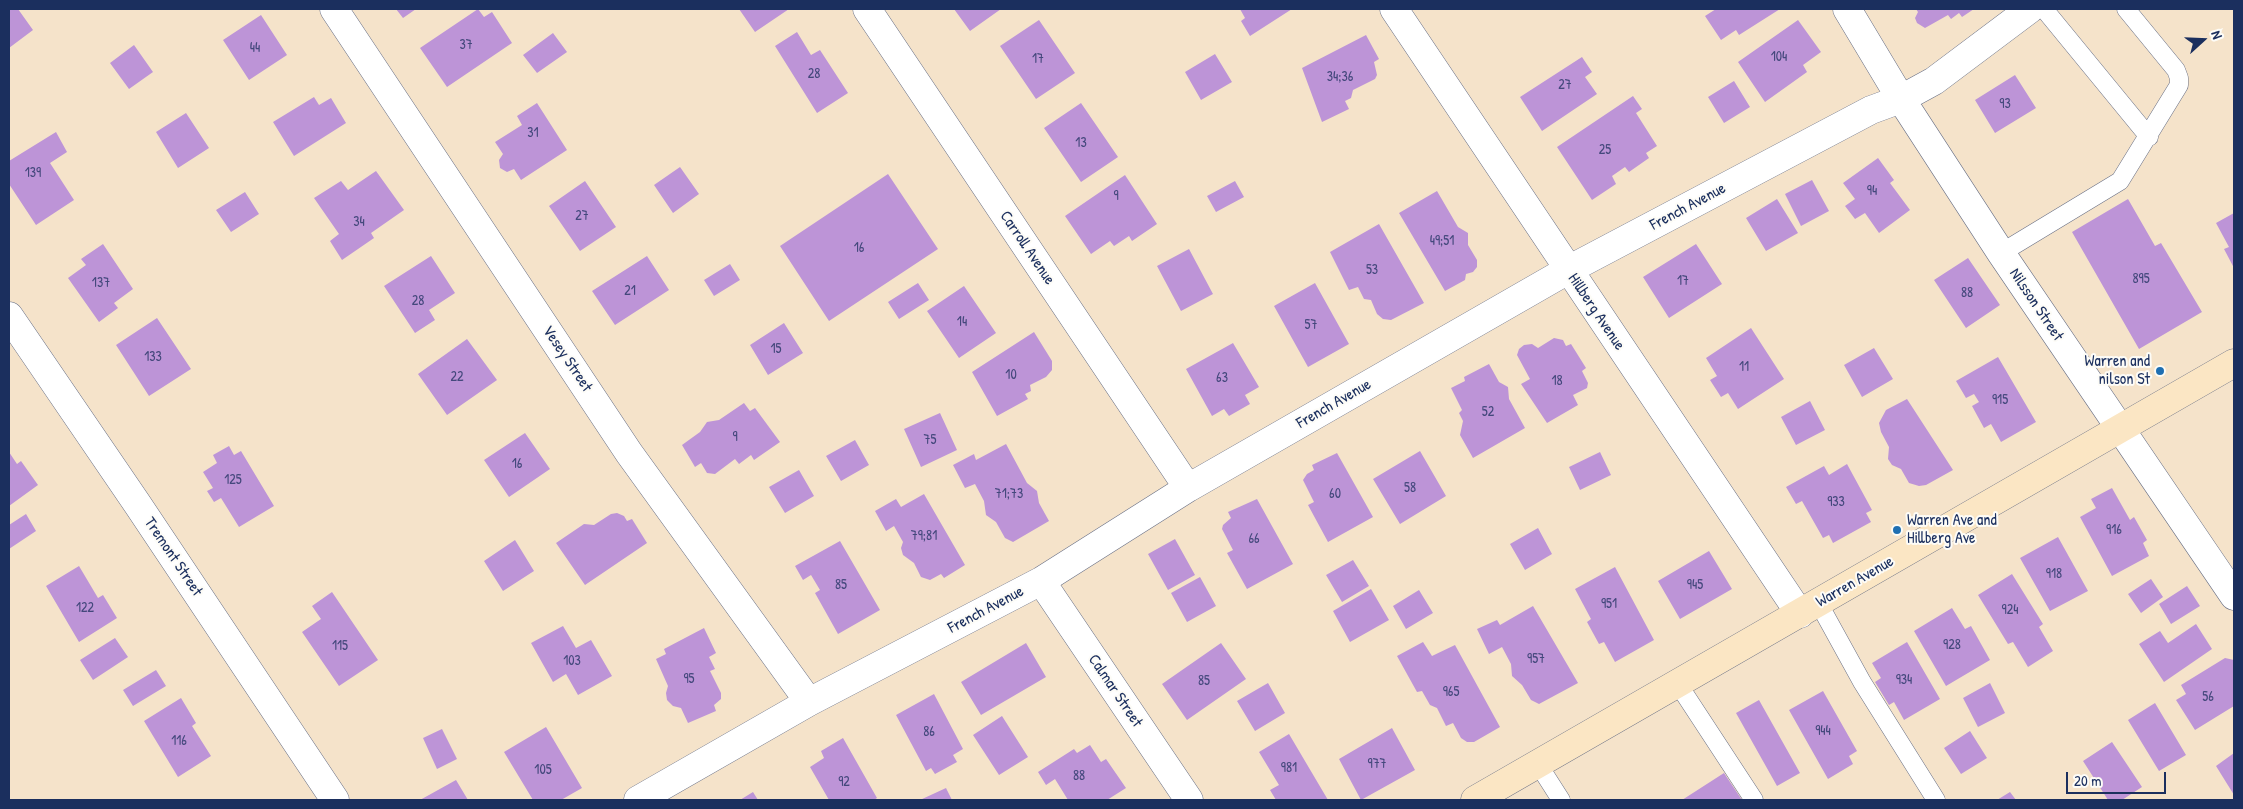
<!DOCTYPE html>
<style>
body{margin:0}
#map{position:relative;width:2243px;height:809px;overflow:hidden;background:#f5e3ca;font-family:"Patrick Hand",sans-serif}
canvas{display:block}
.frame{position:absolute;inset:0;border:10px solid #1b2f5e;pointer-events:none}
.north{position:absolute;left:2178px;top:15px;width:50px;height:50px;-webkit-text-stroke:4px #fdfcf7;paint-order:stroke;rotate:70deg;font-size:14px;font-weight:700;line-height:20px;text-align:center;color:#1b2f5e}
.north::after{content:'';display:block;margin:auto;width:18px;height:22px;background:#1b2f5e;clip-path:polygon(50% 0,100% 100%,50% 72%,0 100%)}
.scale{position:absolute;left:2066px;top:772px;width:100px;height:22px;box-sizing:border-box;border:2px solid #1b2f5e;border-top:0;padding-left:6px;font-size:15px;line-height:18px;white-space:nowrap;color:#1b2f5e;-webkit-text-stroke:4px #fdfcf7;paint-order:stroke}
</style>
<div id="map">
<canvas width="2243" height="809"></canvas>
<div class="frame"></div>
<div class="north">N</div>
<div class="scale">20 m</div>
</div>
<script>
const ctx = document.querySelector('canvas').getContext('2d');
ctx.lineJoin = 'round';
function paint(path, color) { ctx.fillStyle = color; ctx.fill(path, 'evenodd'); }
const toPath = rows => new Path2D(rows.map(r => 'M' + r).join(''));
function strokePath(path, color, width, dash) { ctx.strokeStyle = color; ctx.lineWidth = width; ctx.lineCap = dash ? 'butt' : 'round'; ctx.setLineDash(dash || []); ctx.stroke(path); }
function label(font, color, halo, rows, align = 'center') {
  ctx.font = font + ' "Patrick Hand",sans-serif'; ctx.lineWidth = 4; ctx.setLineDash([]); ctx.textBaseline = 'middle'; ctx.strokeStyle = halo; ctx.fillStyle = color; for (const [text, x, y, turn = 0] of rows) {
    ctx.save(); ctx.translate(x, y); ctx.rotate((+turn || 0) * Math.PI / 180); ctx.textAlign = isNaN(turn) ? turn : align; if (halo) ctx.strokeText(text, 0, 0); ctx.fillText(text, 0, 0); ctx.restore();
  }
}
const building = toPath([
 [9,9,18,9,33,30,9,48],
 [396,9,416,9,403,18],
 [478,9,484,17,492,12,512,43,447,87,420,48],
 [739,9,789,9,755,32],
 [954,9,1001,9,970,31],
 [1240,9,1292,9,1250,36,1241,21,1245,18],
 [1716,9,1780,9,1739,35,1736,30,1721,40,1705,16],
 [1916,9,1974,9,1962,17,1959,13,1951,19,1948,15,1925,28,1917,23,1915,18,1918,12],
 [261,15,287,55,249,80,223,40],
 [1039,20,1075,73,1036,99,1000,46],
 [1798,20,1821,52,1803,65,1807,72,1765,102,1738,62],
 [797,32,811,55,820,50,848,93,817,113,775,46],
 [553,33,567,52,537,73,523,55],
 [1366,35,1379,59,1374,62,1377,75,1375,79,1353,90,1351,98,1345,101,1349,109,1322,122,1302,68],
 [134,45,153,72,129,89,110,63],
 [1215,54,1232,82,1201,100,1185,72],
 [1582,57,1592,72,1585,77,1597,94,1542,131,1520,97],
 [2015,75,2036,108,1995,133,1975,100],
 [1734,81,1750,107,1724,123,1708,97],
 [1633,96,1642,109,1636,113,1657,146,1646,153,1649,158,1629,172,1625,167,1612,176,1616,184,1592,200,1557,147],
 [314,97,319,105,331,98,346,123,294,156,273,122],
 [537,103,567,150,521,180,514,169,507,172,500,168,499,160,503,154,495,142,522,125,517,116],
 [1081,103,1118,157,1081,182,1044,128],
 [186,113,209,148,178,168,156,132],
 [56,132,67,152,50,163,74,200,36,225,9,184,9,161],
 [1878,158,1894,180,1890,183,1910,210,1879,233,1865,213,1855,219,1845,206,1855,199,1843,183],
 [680,167,699,194,673,213,654,185],
 [376,171,404,210,371,233,374,238,342,260,330,241,339,234,314,198,341,181,348,190],
 [888,174,938,249,829,321,780,246],
 [1125,175,1157,224,1132,241,1129,236,1114,246,1110,241,1091,254,1065,216],
 [1812,180,1829,211,1801,226,1785,194],
 [585,181,616,227,580,251,549,206],
 [1235,181,1244,197,1216,212,1207,196],
 [1437,191,1458,227,1468,233,1468,245,1477,260,1477,267,1473,272,1466,274,1465,280,1445,291,1399,213],
 [245,192,259,214,231,232,216,210],
 [1777,199,1798,233,1766,251,1746,218],
 [2128,199,2155,246,2161,243,2202,312,2139,349,2072,232],
 [2234,213,2234,268,2224,249,2229,247,2216,223],
 [1379,224,1424,303,1391,320,1383,319,1377,314,1371,300,1364,299,1358,287,1349,290,1330,252],
 [103,244,133,289,114,303,118,308,99,322,68,278,86,265,81,259],
 [1696,244,1722,284,1669,318,1643,277],
 [1189,249,1213,294,1181,311,1157,266],
 [431,256,455,293,429,310,435,320,415,333,384,286],
 [647,256,669,290,615,325,592,291],
 [1968,258,2000,305,1966,328,1934,280],
 [730,264,740,280,714,296,704,280],
 [918,283,929,300,899,319,888,302],
 [1315,283,1349,344,1308,367,1274,306],
 [964,286,996,333,959,358,927,311],
 [157,318,191,369,149,396,116,345],
 [784,323,803,353,768,375,750,345],
 [1751,328,1784,379,1738,409,1728,393,1721,397,1710,380,1717,376,1706,358],
 [1034,332,1052,361,1052,370,1046,377,1030,385,1031,391,1025,394,1028,399,997,416,972,372],
 [1554,338,1563,340,1566,346,1571,344,1586,368,1582,371,1588,383,1587,388,1573,395,1578,405,1547,423,1521,384,1530,379,1517,355,1519,349,1524,345,1532,344,1538,348],
 [467,339,497,380,447,415,418,374],
 [1233,343,1259,387,1245,395,1250,404,1229,416,1224,409,1212,416,1186,369],
 [1874,348,1893,379,1862,397,1844,365],
 [1998,357,2036,422,2001,442,1991,424,1984,428,1972,406,1979,402,1974,394,1966,398,1956,381],
 [1489,364,1499,382,1508,387,1509,399,1525,428,1473,458,1460,435,1463,421,1459,413,1462,410,1451,388,1465,381,1464,377],
 [1907,399,1953,470,1926,485,1919,486,1909,483,1901,469,1892,465,1888,459,1889,447,1881,432,1879,423,1886,410],
 [1810,401,1825,430,1796,445,1781,417],
 [744,403,750,411,755,408,780,442,754,460,751,455,739,464,735,459,715,474,707,473,701,463,695,467,682,445,700,432,707,422,719,420],
 [940,413,957,450,921,467,904,429],
 [525,433,550,469,509,497,484,460],
 [855,440,869,465,841,481,826,456],
 [1006,444,1027,483,1037,491,1039,503,1049,521,1013,542,1005,538,996,522,986,515,984,501,975,484,965,488,953,465,974,454,976,460],
 [229,446,234,455,241,451,274,506,239,527,221,498,214,502,207,491,213,488,203,472,217,463,213,455],
 [1420,451,1446,496,1400,524,1373,479],
 [9,452,17,464,21,461,38,485,9,506],
 [1600,452,1611,475,1580,490,1569,467],
 [1337,453,1373,517,1328,542,1308,505,1314,502,1303,480,1307,474,1314,470,1312,465],
 [1847,464,1872,510,1866,513,1871,522,1833,543,1829,535,1823,538,1802,501,1796,504,1786,487,1824,466,1829,475],
 [799,470,814,496,785,513,769,487],
 [2112,488,2130,520,2134,517,2147,540,2143,543,2149,556,2112,576,2080,517,2096,508,2091,499],
 [924,494,965,565,944,578,941,574,930,580,921,577,914,563,903,555,901,548,903,542,894,526,886,531,875,511,896,499,901,507],
 [1257,499,1293,564,1247,589,1227,553,1233,550,1222,529,1223,525,1231,518,1228,512],
 [617,513,624,516,627,521,632,519,647,543,585,585,556,543,584,524,594,525,611,514],
 [26,514,36,531,9,549,9,525],
 [1538,528,1552,554,1525,570,1510,544],
 [2058,537,2088,591,2050,611,2020,558],
 [1175,539,1195,575,1168,590,1148,554],
 [515,540,534,571,503,591,484,561],
 [840,541,880,610,838,634,815,593,820,590,811,575,803,580,795,566],
 [1709,551,1732,589,1680,619,1658,581],
 [1353,560,1369,586,1342,602,1326,575],
 [79,566,98,598,103,595,117,618,79,642,46,586],
 [1615,567,1654,640,1615,662,1604,642,1599,644,1587,622,1591,619,1575,589],
 [2012,574,2043,624,2039,627,2053,651,2028,667,2013,642,2008,644,1978,595],
 [1200,577,1216,606,1187,622,1171,593],
 [2151,579,2163,597,2141,613,2128,594],
 [2187,586,2200,606,2171,624,2159,604],
 [1371,589,1389,620,1350,642,1333,611],
 [1419,590,1433,613,1406,629,1393,606],
 [332,592,378,660,339,686,302,632,321,619,312,606],
 [1533,606,1578,683,1539,704,1531,700,1522,685,1512,676,1511,664,1502,647,1489,654,1477,629,1497,620,1500,625],
 [1952,608,1965,629,1971,626,1990,660,1946,686,1914,631],
 [2196,624,2212,649,2164,682,2139,644,2160,631,2168,643],
 [563,626,576,648,591,640,612,676,578,695,566,674,553,682,531,643],
 [704,628,716,653,709,657,715,669,710,671,721,693,721,699,714,705,716,711,688,723,681,708,673,706,667,700,666,693,668,686,656,659,666,654,664,649],
 [115,638,128,657,93,680,80,660],
 [1423,642,1432,656,1455,645,1500,727,1474,742,1467,742,1461,738,1453,723,1446,726,1437,708,1430,705,1422,691,1417,692,1397,656],
 [1907,642,1940,699,1904,720,1894,702,1889,705,1875,682,1881,678,1872,663],
 [1026,643,1046,677,981,715,961,682],
 [1221,643,1246,679,1187,720,1162,684],
 [2225,658,2234,660,2234,706,2195,730,2176,700,2186,694,2181,685],
 [156,670,166,686,133,706,123,690],
 [1268,683,1285,713,1255,731,1237,701],
 [1990,683,2005,713,1978,727,1963,698],
 [1823,691,1857,751,1849,756,1853,764,1828,779,1789,710],
 [934,694,963,749,953,755,957,762,935,774,931,768,926,771,896,715],
 [181,698,196,723,192,726,211,756,178,777,144,721],
 [1759,700,1800,773,1777,786,1736,713],
 [2155,703,2186,755,2159,771,2128,720],
 [1002,716,1028,757,999,775,973,735],
 [546,727,582,788,561,800,533,800,504,752],
 [1392,728,1415,770,1361,800,1339,759],
 [442,729,457,759,437,769,423,738],
 [1970,731,1987,758,1961,774,1944,748],
 [1289,734,1328,800,1276,800,1270,790,1279,785,1259,752],
 [843,738,877,798,874,800,829,800,810,767,824,758,821,751],
 [2112,742,2142,787,2122,800,2108,800,2083,761],
 [1090,745,1101,762,1106,759,1126,788,1107,800,1068,800,1055,779,1046,785,1038,772,1074,749,1077,753],
 [2234,753,2234,795,2216,766],
 [1724,773,1742,800,1682,800],
 [456,780,468,800,420,800],
 [946,788,952,800,920,800],
 [753,792,758,800,740,800],
 [2010,792,2016,800,1997,800]
]);
const service = toPath([
 [2044,9,2149,137],
 [2001,253,2120,181,2179,85,2179,78,2176,70,2126,9],
 [1819,604,1862,682,1936,800],
 [1678,684,1754,800],
 [1538,764,1561,800]
]);
const minor = toPath([
 [334,9,629,453,809,702],
 [867,9,1188,488],
 [1847,9,1901,99,2001,253,2234,596],
 [9,316,138,505,335,800],
 [1041,581,1189,800],
 [638,800,809,702,1041,581,1188,488,1568,270,1871,110,1901,99,1934,81,2030,9]
]);
const tertiary = toPath([
 [1394,9,1800,614]
]);
const secondary = toPath([
 [1475,800,2234,363]
]);
const markers = [
 [2160,371,5,"#1f6fb2"],
 [1897,530,5,"#1f6fb2"]
];
const numberNames = [
 ["37",466,45],
 ["44",255,48],
 ["104",1779,57],
 ["17",1038,59],
 ["28",814,74],
 ["34;36",1340,77],
 ["27",1565,85],
 ["93",2005,104],
 ["31",533,133],
 ["13",1081,143],
 ["25",1605,150],
 ["139",33,173],
 ["94",1872,191],
 ["9",1116,196],
 ["27",582,216],
 ["34",359,222],
 ["49;51",1442,241],
 ["16",859,248],
 ["53",1372,270],
 ["895",2141,279],
 ["17",1683,281],
 ["137",101,283],
 ["21",630,291],
 ["88",1967,293],
 ["28",418,301],
 ["14",962,322],
 ["57",1311,325],
 ["15",776,349],
 ["133",153,357],
 ["11",1744,367],
 ["10",1011,375],
 ["22",457,377],
 ["63",1222,378],
 ["18",1557,381],
 ["915",2000,400],
 ["52",1488,412],
 ["9",735,437],
 ["75",930,440],
 ["16",517,464],
 ["125",233,480],
 ["58",1410,488],
 ["71;73",1009,494],
 ["60",1335,494],
 ["933",1836,502],
 ["916",2114,530],
 ["79;81",924,536],
 ["66",1254,539],
 ["918",2054,574],
 ["85",841,585],
 ["945",1695,585],
 ["951",1609,604],
 ["122",85,608],
 ["924",2010,610],
 ["928",1952,645],
 ["115",340,646],
 ["957",1536,659],
 ["103",572,661],
 ["95",689,679],
 ["934",1904,680],
 ["85",1204,681],
 ["965",1451,692],
 ["56",2208,697],
 ["944",1823,731],
 ["86",929,732],
 ["116",179,741],
 ["977",1377,764],
 ["981",1289,768],
 ["105",543,770],
 ["88",1079,776],
 ["92",844,782]
];
const streetNames = [
 ["French Avenue",1688,207,-28],
 ["Carroll Avenue",1027,248,56],
 ["Nilsson Street",2036,305,56],
 ["Hillberg Avenue",1596,312,56],
 ["Vesey Street",567,359,56],
 ["French Avenue",1334,404,-30],
 ["Tremont Street",173,557,56],
 ["Warren Avenue",1855,582,-30],
 ["French Avenue",986,610,-28],
 ["Calmar Street",1115,691,56]
];
const poiNames = [
 ["Warren and",2150,362],
 ["nilson St",2150,380],
 ["Warren Ave and",1907,521,"left"],
 ["Hillberg Ave",1907,539,"left"]
];
paint(building, '#bd94d7');
strokePath(service, '#676e84', 19);
strokePath(minor, '#676e84', 29);
strokePath(tertiary, '#676e84', 29);
strokePath(secondary, '#676e84', 29);
strokePath(service, '#fff', 18);
strokePath(minor, '#fff', 28);
strokePath(tertiary, '#fff', 28);
strokePath(secondary, '#fbe6c4', 28);
for (const [x, y, r, color] of markers) { const dot = new Path2D(); dot.arc(x, y, r, 0, 2 * Math.PI); ctx.fillStyle = color; ctx.fill(dot); strokePath(dot, '#fdfcf7', 2); }
label('14px', '#44487c', null, numberNames);
label('16px', '#1b2f5e', '#fdfcf7', streetNames);
label('16px', '#1b2f5e', '#fdfcf7', poiNames, 'right');
</script>
